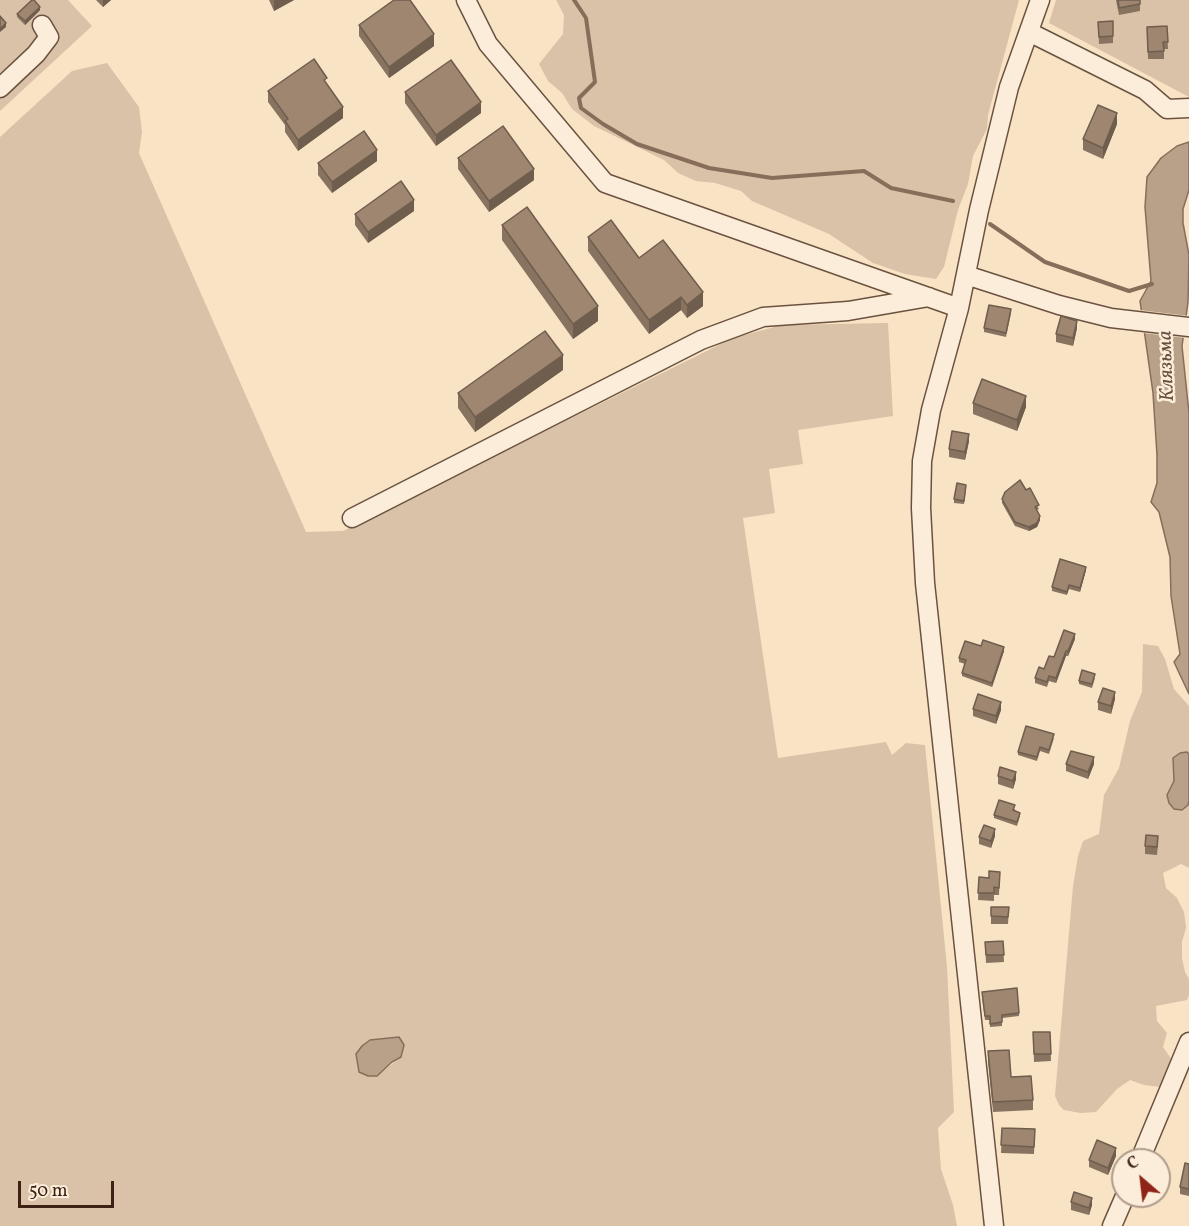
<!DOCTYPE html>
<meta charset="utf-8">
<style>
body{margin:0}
#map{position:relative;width:1189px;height:1226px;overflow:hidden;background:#f9e3c5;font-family:Vollkorn,serif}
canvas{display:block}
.north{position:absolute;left:1111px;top:1148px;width:60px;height:60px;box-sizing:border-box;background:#fbedd9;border:2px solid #af9b8a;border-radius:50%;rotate:332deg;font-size:16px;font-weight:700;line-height:24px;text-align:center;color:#3c2114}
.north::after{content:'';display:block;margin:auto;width:21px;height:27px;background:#8f2418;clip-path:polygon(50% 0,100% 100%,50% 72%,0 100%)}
.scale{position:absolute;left:18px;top:1181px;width:96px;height:27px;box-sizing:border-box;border:3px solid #3c2114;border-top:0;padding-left:8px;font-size:18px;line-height:21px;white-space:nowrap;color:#3c2114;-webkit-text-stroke:4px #fbedd9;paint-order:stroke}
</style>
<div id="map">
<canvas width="1189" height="1226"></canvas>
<div class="north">С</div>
<div class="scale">50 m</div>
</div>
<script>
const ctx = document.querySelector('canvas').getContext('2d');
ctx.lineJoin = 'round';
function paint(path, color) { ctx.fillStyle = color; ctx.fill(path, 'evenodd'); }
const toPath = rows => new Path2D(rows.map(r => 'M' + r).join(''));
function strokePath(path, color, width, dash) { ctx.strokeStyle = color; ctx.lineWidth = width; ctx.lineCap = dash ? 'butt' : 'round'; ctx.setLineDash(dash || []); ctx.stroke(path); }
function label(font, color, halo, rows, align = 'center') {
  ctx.font = font + ' Vollkorn,serif'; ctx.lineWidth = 5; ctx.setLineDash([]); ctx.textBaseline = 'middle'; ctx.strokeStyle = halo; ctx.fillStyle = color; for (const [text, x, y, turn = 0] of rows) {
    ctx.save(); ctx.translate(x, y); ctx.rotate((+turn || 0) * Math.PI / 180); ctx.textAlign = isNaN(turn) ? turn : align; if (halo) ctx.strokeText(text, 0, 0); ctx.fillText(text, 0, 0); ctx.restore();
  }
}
const green = toPath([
 [0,0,68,0,92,26,0,111],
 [556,0,1019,0,988,115,987,129,973,156,968,184,958,210,944,267,936,279,905,274,873,263,829,234,752,201,741,191,715,183,696,181,678,173,664,160,594,126,572,109,562,93,548,81,539,64,563,34,564,15],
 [1056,0,1189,0,1189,97,1049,23],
 [107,63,139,107,142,132,139,153,306,532,343,531,733,338,782,325,888,323,893,416,798,430,803,464,769,469,775,513,743,518,778,758,886,742,892,755,906,743,925,745,947,967,954,1112,938,1128,941,1169,953,1205,957,1226,0,1226,0,137,72,71],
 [380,1038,390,1038,403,1053,401,1057,377,1076,359,1072,356,1054],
 [1143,644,1158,646,1165,659,1174,689,1189,706,1189,754,1187,752,1173,758,1174,781,1171,788,1188,805,1189,801,1189,868,1181,864,1163,873,1166,888,1177,898,1184,912,1186,928,1182,942,1182,958,1185,972,1189,979,1189,995,1187,1000,1156,1006,1157,1021,1167,1033,1163,1047,1172,1060,1171,1076,1160,1087,1144,1085,1130,1080,1117,1089,1096,1112,1080,1113,1064,1110,1059,1105,1055,1096,1073,886,1078,856,1083,841,1099,834,1104,795,1119,768,1130,721,1142,692]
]);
const water = toPath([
 [1189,142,1189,190,1183,209,1183,223,1189,255,1188,302,1182,346,1189,413,1189,694,1174,662,1180,654,1171,596,1170,557,1159,512,1151,502,1157,483,1157,455,1153,393,1140,301,1151,281,1145,207,1147,177,1161,158,1177,146,1189,142],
 [1187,752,1189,754,1189,801,1188,805,1182,810,1174,809,1169,803,1167,795,1174,781,1173,758,1180,753,1187,752],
 [399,1037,404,1045,401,1057,392,1062,377,1076,368,1076,359,1072,356,1054,362,1046,370,1040,399,1037]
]);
const pier = toPath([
 [1139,310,1189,316,1186,338,1143,333]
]);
const stream = toPath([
 [574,0,586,18,595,82,579,98,581,108,603,124,637,144,709,168,772,178,864,171,891,188,953,201],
 [990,224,1045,262,1129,291,1152,284]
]);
const minor = toPath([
 [466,0,488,44,605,183,959,308],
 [1029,32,1145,90,1167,109,1189,108],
 [0,88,36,54,49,37,42,25],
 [966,275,1059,305,1111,318,1189,327],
 [352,518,701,340,763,317,848,311,929,297],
 [1140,1160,1189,1042],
 [994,1226,925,583,921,508,922,461,931,410,959,308,979,210,1009,87,1040,0],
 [1112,1226,1125,1196]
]);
const wall = toPath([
 [96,0,111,0,103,7],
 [269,0,294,0,274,11],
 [1116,0,1140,0,1140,11,1119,15],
 [40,10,25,25,17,17,17,14],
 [1113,21,1113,43,1099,44,1098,22],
 [359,25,434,46,389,78,359,36],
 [1167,26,1168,49,1164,49,1164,59,1148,59,1147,27],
 [327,84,343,118,298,151,285,132,285,125,268,102,268,91],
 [405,92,481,113,436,146,405,103],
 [1117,124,1103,159,1083,150,1083,139],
 [458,158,534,180,489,212,458,169],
 [377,161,332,193,318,175,318,163],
 [414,211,368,243,355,225,355,214],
 [502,225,598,321,573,339,502,240],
 [588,237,639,258,703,306,687,318,681,310,649,334,588,251],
 [1011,313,1006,337,984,332,984,328],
 [1077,328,1073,346,1056,342,1056,334],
 [563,370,475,432,458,408,458,393],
 [973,403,1026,407,1017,431,973,414],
 [969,441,965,460,949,457,949,449],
 [966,489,964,504,954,503,954,499],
 [1026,490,1039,509,1037,510,1040,520,1037,527,1029,531,1015,526,1002,503,1002,499],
 [1086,570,1080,592,1069,589,1067,595,1052,591,1052,587],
 [1075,639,1068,656,1066,656,1056,683,1049,681,1047,687,1035,683,1035,678,1044,669,1054,657],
 [981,646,1004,651,992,687,962,676,962,673,965,664,959,662,959,658],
 [1095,678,1092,688,1079,684,1079,681],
 [1115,699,1111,714,1098,710,1098,702],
 [973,709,1001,710,996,724,973,716],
 [1054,738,1049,754,1040,751,1037,761,1018,755,1018,752],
 [1066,764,1094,764,1088,779,1066,771],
 [998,776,1016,779,1013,789,998,784],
 [1015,809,1015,811,1020,816,1017,826,994,818,994,815],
 [995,836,991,848,979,844,979,837],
 [1158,844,1157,855,1145,854,1145,846],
 [1000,872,999,895,994,895,994,901,978,900,979,877,989,878],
 [991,907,1009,907,1008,924,991,924],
 [1003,941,1004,962,986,963,985,942],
 [982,996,1019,1013,1019,1016,1002,1018,1002,1026,990,1027,990,1020,985,1020],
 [1033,1032,1050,1032,1051,1061,1034,1062],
 [988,1051,1011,1077,1033,1100,1033,1110,993,1112,988,1062],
 [1002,1128,1035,1129,1034,1154,1001,1153],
 [1116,1156,1108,1175,1089,1167,1089,1160],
 [1189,1164,1189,1196,1180,1194,1180,1187],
 [1071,1202,1092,1205,1089,1215,1071,1210]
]);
const shadedWall = toPath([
 [103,0,111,0,103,7],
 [274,0,294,0,274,11],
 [40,7,40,10,25,25,25,21],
 [6,23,6,27,0,32,0,29],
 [434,34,434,46,389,78,389,67],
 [481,102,481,113,436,146,436,135],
 [343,107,343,118,298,151,298,140],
 [1117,113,1117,124,1103,159,1103,148],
 [377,150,377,161,332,193,332,182],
 [534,169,534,180,489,212,489,201],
 [414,200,414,211,368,243,368,232],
 [703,292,703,306,687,318,687,305],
 [681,297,681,310,649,334,649,320],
 [598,306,598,321,573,339,573,324],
 [1077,321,1077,328,1073,346,1073,338],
 [563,355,563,370,475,432,475,417],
 [1026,396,1026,407,1017,431,1017,420],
 [969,434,969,441,965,460,965,452],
 [1040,516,1040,520,1037,527,1029,531,1029,527],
 [1086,567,1086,570,1080,592,1080,588],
 [1075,634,1075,639,1068,656,1068,651],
 [1004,647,1004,651,992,687,992,683],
 [1066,651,1066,656,1056,683,1056,678],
 [1115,692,1115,699,1111,714,1111,706],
 [1001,702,1001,710,996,724,996,716],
 [1094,757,1094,764,1088,779,1088,772],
 [1016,772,1016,779,1013,789,1013,781],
 [995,829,995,836,991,848,991,841],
 [1116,1148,1116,1156,1108,1175,1108,1168],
 [1092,1198,1092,1205,1089,1215,1089,1208]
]);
const building = toPath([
 [32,0,34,0,40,7,25,21,17,14,32,0],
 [394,0,410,0,434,34,389,67,359,25,394,0],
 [1118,0,1140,0,1140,4,1119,8,1118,0],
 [0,16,6,23,0,29,0,16],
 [1113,21,1113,36,1099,37,1098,22,1113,21],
 [1167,26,1168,42,1163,42,1164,51,1148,52,1147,27,1167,26],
 [314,59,327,78,324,80,343,107,298,140,285,121,288,119,268,91,314,59],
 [451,60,481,102,436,135,405,92,451,60],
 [1098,105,1117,113,1103,148,1083,139,1098,105],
 [503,126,534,169,489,201,458,158,503,126],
 [364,131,377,150,332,182,318,163,364,131],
 [401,181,414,200,368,232,355,214,401,181],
 [527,207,598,306,573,324,502,225,527,207],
 [611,220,639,258,663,240,703,292,687,305,681,297,649,320,588,237,611,220],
 [989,305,1011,309,1006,333,984,328,989,305],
 [1061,316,1077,321,1073,338,1056,334,1061,316],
 [545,331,563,355,475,417,458,393,545,331],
 [982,379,1026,396,1017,420,973,403,982,379],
 [952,431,969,434,965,452,949,449,952,431],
 [1020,480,1026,490,1030,488,1039,505,1035,507,1040,516,1037,523,1029,527,1015,522,1002,499,1005,492,1020,480],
 [957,483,966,485,964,501,954,499,957,483],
 [1060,559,1086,567,1080,588,1069,585,1067,592,1052,587,1060,559],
 [1064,630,1075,634,1068,651,1066,651,1056,678,1049,676,1047,682,1035,678,1039,667,1044,669,1049,656,1054,657,1064,630],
 [983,640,1004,647,992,683,962,673,966,660,959,658,965,641,981,646,983,640],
 [1082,670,1095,674,1092,684,1079,681,1082,670],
 [1103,688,1115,692,1111,706,1098,702,1103,688],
 [978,694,1001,702,996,716,973,709,978,694],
 [1026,726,1054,734,1049,750,1040,747,1037,757,1018,752,1026,726],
 [1071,751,1094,757,1088,772,1066,764,1071,751],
 [1000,767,1016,772,1013,781,998,776,1000,767],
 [999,800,1015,805,1013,810,1020,813,1017,822,994,815,999,800],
 [984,825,995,829,991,841,979,837,984,825],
 [1146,835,1158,836,1157,847,1145,846,1146,835],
 [989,871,1000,872,999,888,994,887,994,893,978,893,979,877,989,878,989,871],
 [991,907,1009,907,1008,917,991,916,991,907],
 [1003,941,1004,955,986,955,985,942,1003,941],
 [1017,988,1019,1013,1002,1015,1002,1022,990,1024,990,1016,985,1016,982,992,1017,988],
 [1033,1032,1050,1032,1051,1054,1034,1054,1033,1032],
 [1009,1050,1011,1077,1031,1076,1033,1100,993,1102,988,1051,1009,1050],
 [1002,1128,1035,1129,1034,1147,1001,1145,1002,1128],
 [1097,1140,1116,1148,1108,1168,1089,1160,1097,1140],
 [1185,1163,1189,1164,1189,1189,1180,1187,1185,1163],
 [1074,1192,1092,1198,1089,1208,1071,1202,1074,1192]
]);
const waterNames = [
 ["Клязьма",1168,366,-92]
];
paint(green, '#d9c2a7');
paint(water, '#b9a189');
strokePath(water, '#876e5a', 1.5);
paint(pier, '#f9e3c5');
strokePath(stream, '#876e5a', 4);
strokePath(minor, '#6b5240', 21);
strokePath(minor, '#fbedd9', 18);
paint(wall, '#887360');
paint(shadedWall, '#6f5e4e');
paint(building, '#9e8670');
strokePath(building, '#6f5e4e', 1.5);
label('italic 20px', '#684e3d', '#fbedd9', waterNames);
</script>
